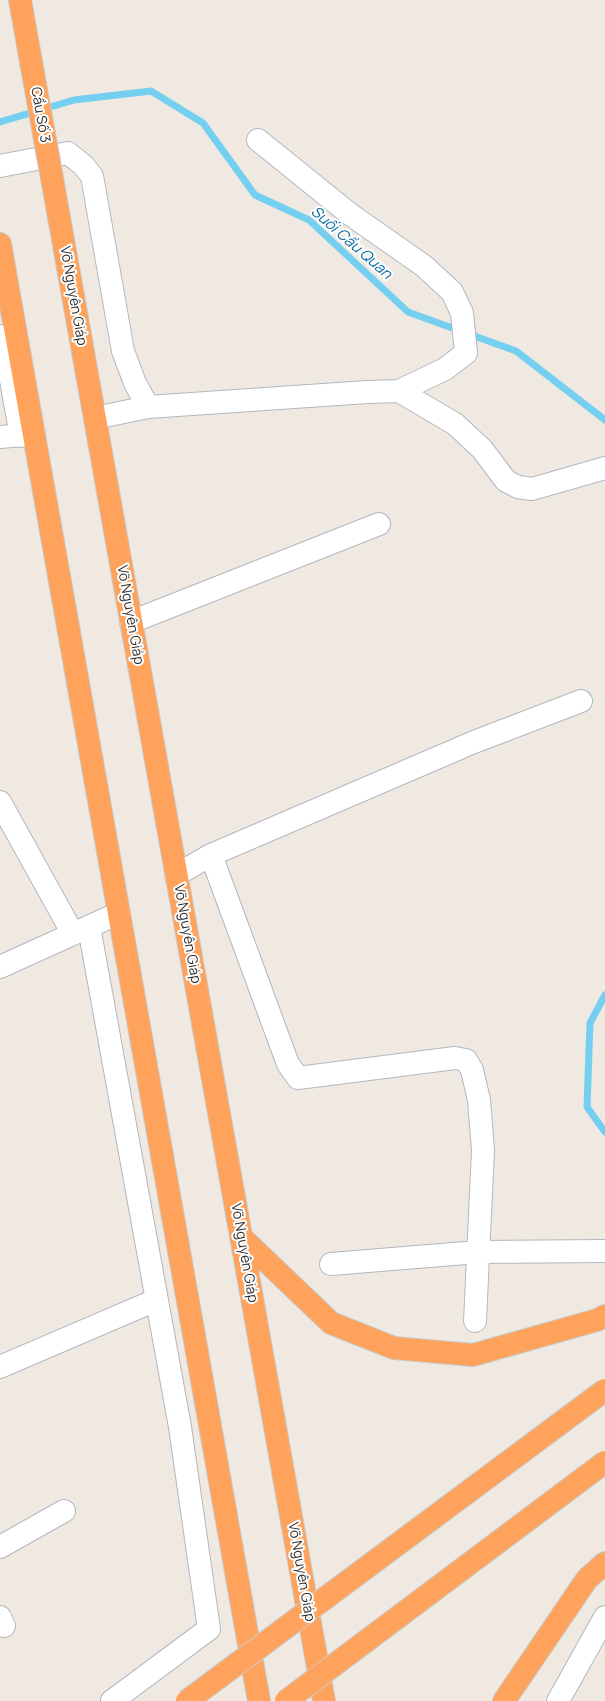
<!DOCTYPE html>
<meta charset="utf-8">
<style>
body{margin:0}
canvas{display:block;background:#efe9e1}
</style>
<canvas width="605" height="1701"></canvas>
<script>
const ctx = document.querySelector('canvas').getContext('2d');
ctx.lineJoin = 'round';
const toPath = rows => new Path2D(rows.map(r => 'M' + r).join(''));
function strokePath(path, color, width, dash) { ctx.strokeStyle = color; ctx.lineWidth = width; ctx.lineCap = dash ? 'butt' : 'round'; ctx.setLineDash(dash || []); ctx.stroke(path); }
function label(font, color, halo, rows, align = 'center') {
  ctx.font = font + ' Manrope,sans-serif'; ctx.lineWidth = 4; ctx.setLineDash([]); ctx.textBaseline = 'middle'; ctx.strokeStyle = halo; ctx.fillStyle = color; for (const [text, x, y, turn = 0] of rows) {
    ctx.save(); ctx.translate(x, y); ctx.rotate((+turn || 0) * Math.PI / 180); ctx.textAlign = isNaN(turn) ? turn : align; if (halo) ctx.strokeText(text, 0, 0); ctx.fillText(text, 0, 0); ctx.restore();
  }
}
const stream = toPath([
 [0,122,74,100,151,91,203,123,255,195,309,220,408,312,516,351,605,420],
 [605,995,590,1023,587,1107,605,1132]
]);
const minor = toPath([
 [258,140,351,215,424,266,452,292,462,313,466,353,445,369,399,391],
 [0,166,68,153,83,165,92,176,123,351,135,383,148,407],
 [0,336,11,380,21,436],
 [95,418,148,407,367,392,399,391,455,424,482,449,506,481,518,487,532,489,605,468],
 [0,437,34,434],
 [131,622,379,524],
 [0,802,73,934],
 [211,855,288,1064,298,1078,455,1058,466,1060,472,1070,479,1100,483,1150,475,1321],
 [176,875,211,855,474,742,581,701],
 [89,927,180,1427,209,1629,112,1701],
 [0,967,119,913],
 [331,1264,478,1252,605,1251],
 [0,1367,156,1300],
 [0,1547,64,1511],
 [0,1617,4,1626],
 [558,1701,605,1617]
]);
const highway = toPath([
 [20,0,31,62],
 [50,167,324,1701],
 [0,244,259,1701],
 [241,1237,331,1323,394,1348,473,1355,597,1320,605,1316],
 [504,1701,587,1579,605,1563]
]);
const highwayBridge = toPath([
 [31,62,50,167],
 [187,1701,605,1390],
 [286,1701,605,1462]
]);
const streetNames = [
 ["Cầu Số 3",40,115,80],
 ["Võ Nguyên Giáp",73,296,80],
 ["Võ Nguyên Giáp",130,615,80],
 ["Võ Nguyên Giáp",187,934,80],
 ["Võ Nguyên Giáp",244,1253,80],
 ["Võ Nguyên Giáp",301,1572,80]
];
const waterNames = [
 ["Suối Cầu Quan",351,243,41]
];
strokePath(stream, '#75cff0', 7);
strokePath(minor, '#b4b7c1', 24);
strokePath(highway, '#c9c9c9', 24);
strokePath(minor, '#fff', 22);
strokePath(highway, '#ffa35c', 22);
strokePath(highwayBridge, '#c9c9c9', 24, []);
strokePath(highwayBridge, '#ffa35c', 22);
label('14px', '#2e2e2e', '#fff', streetNames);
label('italic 15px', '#0d6fa3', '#fff', waterNames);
</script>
